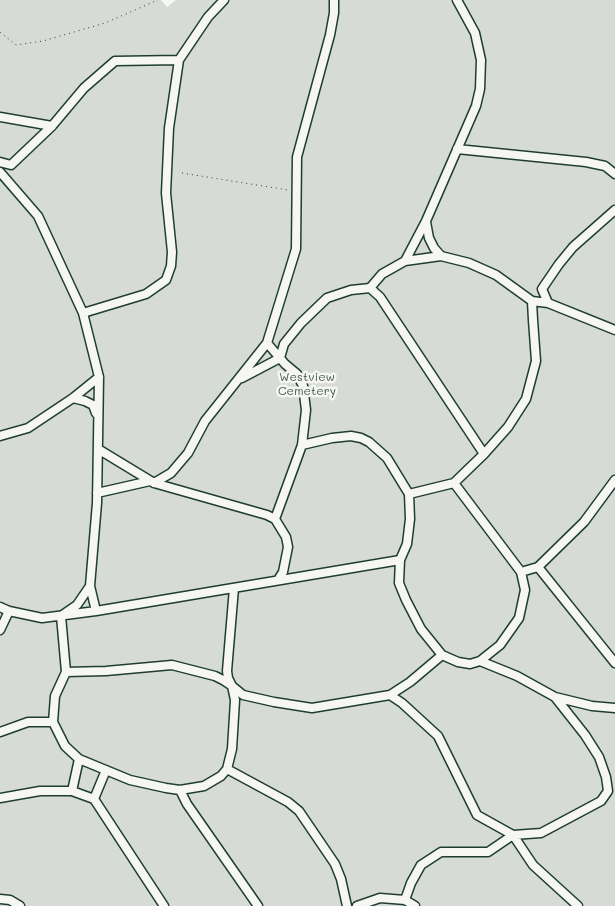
<!DOCTYPE html>
<style>
body{margin:0}
canvas{display:block;background:#f6f6f2}
</style>
<canvas width="615" height="906"></canvas>
<script>
const ctx = document.querySelector('canvas').getContext('2d');
ctx.lineJoin = 'round';
function paint(path, color) { ctx.fillStyle = color; ctx.fill(path, 'evenodd'); }
const toPath = rows => new Path2D(rows.map(r => 'M' + r).join(''));
function strokePath(path, color, width, dash) { ctx.strokeStyle = color; ctx.lineWidth = width; ctx.lineCap = dash ? 'butt' : 'round'; ctx.setLineDash(dash || []); ctx.stroke(path); }
function label(font, color, halo, rows, align = 'center') {
  ctx.font = font + ' Mali,sans-serif'; ctx.lineWidth = 5; ctx.setLineDash([]); ctx.textBaseline = 'middle'; ctx.strokeStyle = halo; ctx.fillStyle = color; for (const [text, x, y, turn = 0] of rows) {
    ctx.save(); ctx.translate(x, y); ctx.rotate((+turn || 0) * Math.PI / 180); ctx.textAlign = isNaN(turn) ? turn : align; if (halo) ctx.strokeText(text, 0, 0); ctx.fillText(text, 0, 0); ctx.restore();
  }
}
const green = toPath([
 [0,0,161,0,167,7,176,0,615,0,615,906,0,906]
]);
const path = toPath([
 [0,32,16,45,43,41,105,23,158,0],
 [182,173,288,190]
]);
const minor = toPath([
 [0,117,52,126],
 [457,149,586,162,605,166,615,174],
 [0,162,11,165,52,126,84,88,115,61,179,60],
 [0,172,38,216,83,313,99,377,97,503,90,586,96,611,400,560,399,583,406,600,421,629,442,655,410,682,390,695,312,708,274,702,243,695,232,686,228,678,227,671,234,588],
 [426,222,429,238,434,248,441,256],
 [405,261,426,221,476,106,480,89,481,60,475,33,457,0],
 [370,288,380,297,484,454,454,483,409,494],
 [532,301,548,303,615,330],
 [548,303,542,289,559,264,573,247,615,210],
 [83,313,146,294,166,280,171,266,172,252,166,193,169,128,179,60,208,17,224,0],
 [267,343,285,364,297,374,303,386,306,410,302,445,275,519],
 [242,378,280,358,284,344,301,323,327,298,351,290,370,288,382,274,405,261,441,256,469,263,496,275,532,301,533,320,536,361,526,399,508,427,484,454],
 [73,398,85,401,93,405,96,413],
 [0,436,28,428,73,398,99,377],
 [302,445,332,438,351,436,361,438,369,442,387,458,409,494,410,519,407,544,400,560],
 [98,449,154,483,267,515,275,519,286,537,288,547,283,572,278,580],
 [154,483,171,473,188,453,205,421,267,343,296,249,297,157,330,35,334,13,334,0],
 [97,493,150,481],
 [538,567,615,663],
 [521,572,538,567,584,522,615,480],
 [0,607,9,611,42,618,96,611],
 [0,630,9,611],
 [442,655,458,662,470,664,480,661,500,645,519,618,525,590,521,572,454,483],
 [66,672,106,671,172,665,215,676,223,680,232,686,235,700,232,749,227,769,221,776,204,786,180,790,166,788,130,780,79,759,65,746,53,722,55,696,66,672,61,616,77,605,90,586],
 [390,695,402,703,438,736,477,815,513,835,533,865,578,906],
 [555,697,592,706,615,708],
 [0,732,28,722,53,722],
 [227,769,288,802,299,811,335,864,341,879,347,906],
 [180,790,187,804,258,906],
 [72,791,79,759],
 [0,798,40,791,72,791,94,799,164,906],
 [94,799,106,770],
 [0,899,10,900,20,906],
 [405,900,415,906],
 [357,906,380,898,405,900,411,883,421,865,441,852,488,852,513,835,541,833,601,801,608,791,606,777,599,757,585,735,555,697,517,676,480,661]
]);
const parkNames = [
 ["Westview",307,377],
 ["Cemetery",307,391]
];
paint(green, '#d6dbd6');
strokePath(minor, '#1f3d34', 11);
strokePath(path, '#1f3d34', 1, [1, 4]);
strokePath(minor, '#f6f6f2', 8);
label('12px', '#445d54', '#f6f6f2', parkNames);
</script>
